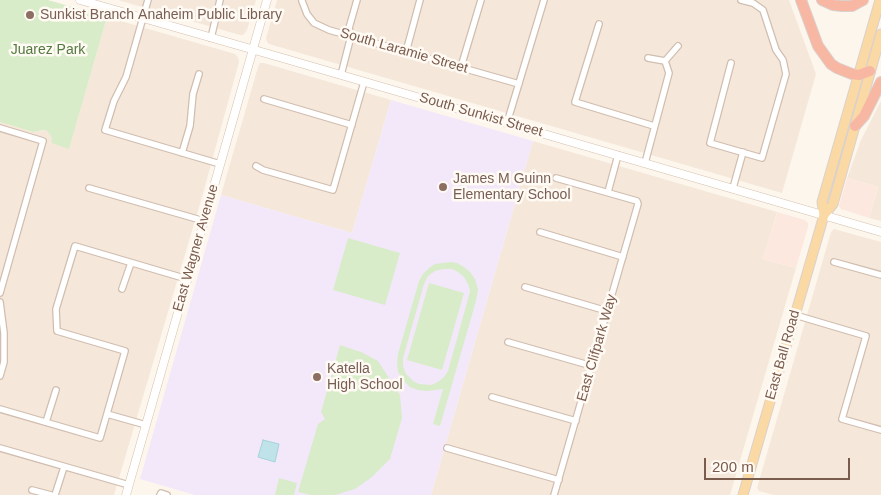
<!DOCTYPE html>
<style>
body{margin:0}
#map{position:relative;width:881px;height:495px;overflow:hidden;background:#fdf6ec;font-family:Arial,sans-serif}
canvas{display:block}
.scale{position:absolute;left:704px;top:458px;width:146px;height:22px;box-sizing:border-box;border:2px solid #7a5c4d;border-top:0;padding-left:6px;font-size:15px;line-height:18px;white-space:nowrap;color:#7a5c4d;-webkit-text-stroke:4px #fffaf3;paint-order:stroke}
</style>
<div id="map">
<canvas width="881" height="495"></canvas>
<div class="scale">200 m</div>
</div>
<script>
const ctx = document.querySelector('canvas').getContext('2d');
ctx.lineJoin = 'round';
function paint(path, color) { ctx.fillStyle = color; ctx.fill(path, 'evenodd'); }
const toPath = rows => new Path2D(rows.map(r => 'M' + r).join(''));
function strokePath(path, color, width, dash) { ctx.strokeStyle = color; ctx.lineWidth = width; ctx.lineCap = dash ? 'butt' : 'round'; ctx.setLineDash(dash || []); ctx.stroke(path); }
function label(font, color, halo, rows, align = 'center') {
  ctx.font = font + ' Arial,sans-serif'; ctx.lineWidth = 5; ctx.setLineDash([]); ctx.textBaseline = 'middle'; ctx.strokeStyle = halo; ctx.fillStyle = color; for (const [text, x, y, turn = 0] of rows) {
    ctx.save(); ctx.translate(x, y); ctx.rotate((+turn || 0) * Math.PI / 180); ctx.textAlign = isNaN(turn) ? turn : align; if (halo) ctx.strokeText(text, 0, 0); ctx.fillText(text, 0, 0); ctx.restore();
  }
}
const residential = toPath([
 [118,0,256,0,247,30,243,35,240,35],
 [277,0,789,0,816,74,782,193,269,44,267,42,266,38],
 [107,17,235,54,238,57,239,62,204,190,114,495,0,495,0,122,33,132,43,130,47,131,50,134,52,140,69,148],
 [260,63,264,63,391,100,352,233,221,195,258,67],
 [881,101,881,221,869,218,878,187,847,178,861,140],
 [533,141,777,212,763,259,796,268,730,495,431,495],
 [834,229,881,242,881,495,774,495,759,491,757,488,831,232]
]);
const commercial = toPath([
 [847,178,878,187,869,218,841,209,839,206],
 [777,212,805,220,808,223,808,227,796,268,763,259]
]);
const education = toPath([
 [391,100,533,141,431,495,195,495,140,479,221,195,352,233]
]);
const green = toPath([
 [0,0,48,0,107,17,69,149,52,143,51,136,47,131,43,130,33,132,0,122],
 [348,238,400,253,385,305,333,290],
 [451,262,457,263,464,267,470,272,475,279,478,289,476,301,440,426,433,424,443,389,427,391,418,390,410,387,403,380,398,372,397,363,398,354,419,281,423,274,429,268,435,264],
 [443,269,452,269,458,272,464,277,468,284,470,291,468,299,448,371,444,377,438,382,431,385,419,384,413,381,406,374,403,366,403,358,424,284,428,276,435,271],
 [429,283,464,293,442,370,407,360],
 [340,345,361,352,378,361,400,395,402,418,390,459,372,477,355,489,335,495,311,495,298,492,318,424,325,419,321,412],
 [279,478,297,483,294,495,275,495]
]);
const water = toPath([
 [263,440,279,444,275,462,258,457,263,440]
]);
const street = toPath([
 [148,0,126,77,114,101,105,130,220,164],
 [302,1,307,14,314,23,329,30,519,84],
 [599,24,575,102,654,126],
 [211,38,220,0],
 [406,52,420,0],
 [648,58,665,61,678,46],
 [731,63,710,143,762,158,786,74,783,60,776,50,763,10,753,3,741,0],
 [461,67,481,0],
 [341,75,351,36,349,28,357,0],
 [264,99,352,125],
 [507,123,544,0],
 [0,128,43,141,0,293],
 [182,153,190,126,193,94,199,74],
 [645,163,669,73,665,61],
 [256,166,263,170,333,190,364,82],
 [89,188,204,221],
 [733,188,743,152],
 [608,192,618,155],
 [540,232,623,257],
 [834,262,881,275],
 [525,287,607,311],
 [122,289,131,263],
 [0,302,4,333,4,362,0,376],
 [795,315,866,336,842,419,881,430],
 [508,342,592,366],
 [492,397,576,421],
 [0,409,100,438,125,351,57,331,56,309,75,246,187,279],
 [107,414,146,425],
 [46,422,56,390],
 [0,448,129,485],
 [447,448,559,480],
 [32,490,51,495],
 [55,495,64,467],
 [160,495,161,493,167,495],
 [554,495,638,204,637,201,556,178]
]);
const secondary = toPath([
 [80,0,286,59,881,232],
 [126,495,267,0]
]);
const primary = toPath([
 [824,215,833,204,881,34],
 [743,495,824,215,822,202,880,0]
]);
const highway = toPath([
 [801,0,818,46,831,64,837,68,852,74,859,75,870,71],
 [822,0,833,5,842,6,852,6,863,0],
 [855,126,864,116,881,82]
]);
const markers = [
 [30,15,5,"#8d6e63"],
 [443,187,5,"#8d6e63"],
 [317,377,5,"#8d6e63"]
];
const educationNames = [
 ["Sunkist Branch Anaheim Public Library",40,15],
 ["James M Guinn",453,179],
 ["Elementary School",453,195],
 ["Katella",327,369],
 ["High School",327,385]
];
const parkNames = [
 ["Juarez Park",48,50]
];
const streetNames = [
 ["South Laramie Street",404,51,16],
 ["South Sunkist Street",481,115,16],
 ["East Wagner Avenue",196,248,-74],
 ["East Clifpark Way",597,348,-74],
 ["East Ball Road",783,355,-74]
];
paint(residential, '#f5e8da');
paint(commercial, '#fde8e0');
paint(education, '#f3e8fa');
paint(green, '#d8ecc9');
paint(water, '#bfe3e8');
strokePath(water, '#a5d3da', 1);
strokePath(street, '#d1beb0', 8);
strokePath(secondary, '#d6c0b0', 9);
strokePath(primary, '#dad1cd', 11);
strokePath(highway, '#dad1cd', 12);
strokePath(street, '#fff', 5.5);
strokePath(secondary, '#fff', 8);
strokePath(primary, '#fbd9a5', 9);
strokePath(highway, '#f7b7a3', 10);
for (const [x, y, r, color] of markers) { const dot = new Path2D(); dot.arc(x, y, r, 0, 2 * Math.PI); ctx.fillStyle = color; ctx.fill(dot); strokePath(dot, '#fffaf3', 2); }
label('14px', '#785e54', '#fffaf3', educationNames, 'left');
label('14px', '#537a41', '#fffaf3', parkNames);
label('14px', '#7a5c4d', '#fffaf3', streetNames);
</script>
